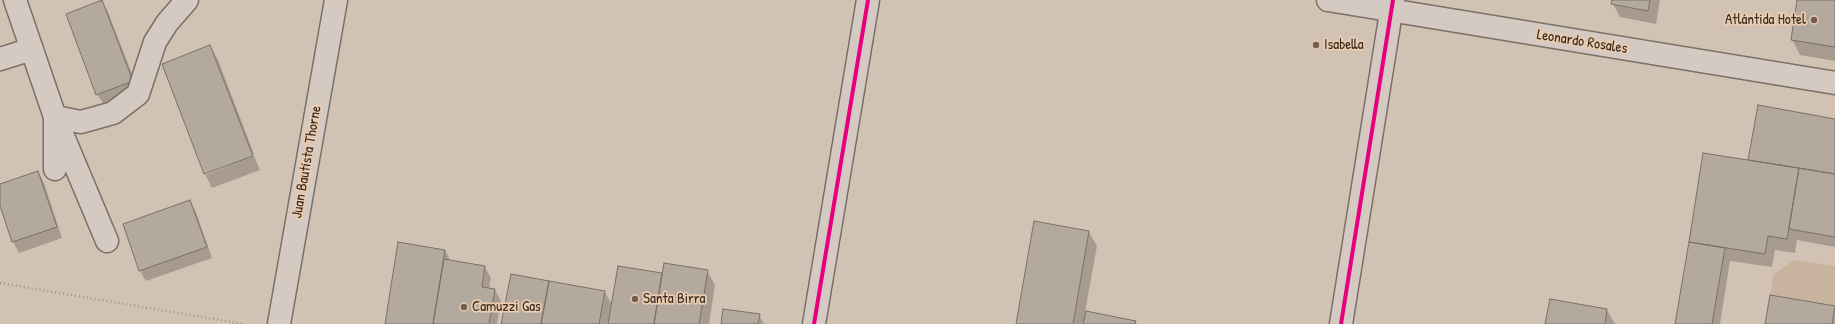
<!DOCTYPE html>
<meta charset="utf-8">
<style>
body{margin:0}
canvas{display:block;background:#d1c2b4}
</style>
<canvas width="1835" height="324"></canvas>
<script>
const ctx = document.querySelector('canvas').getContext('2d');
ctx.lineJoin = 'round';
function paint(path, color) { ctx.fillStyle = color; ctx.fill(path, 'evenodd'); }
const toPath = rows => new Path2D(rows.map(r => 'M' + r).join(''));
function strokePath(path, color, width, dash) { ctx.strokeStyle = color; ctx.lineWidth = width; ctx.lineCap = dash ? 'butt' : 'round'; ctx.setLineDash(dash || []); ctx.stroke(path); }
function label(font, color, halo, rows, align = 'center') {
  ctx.font = font + ' "Patrick Hand",sans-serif'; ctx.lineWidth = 3.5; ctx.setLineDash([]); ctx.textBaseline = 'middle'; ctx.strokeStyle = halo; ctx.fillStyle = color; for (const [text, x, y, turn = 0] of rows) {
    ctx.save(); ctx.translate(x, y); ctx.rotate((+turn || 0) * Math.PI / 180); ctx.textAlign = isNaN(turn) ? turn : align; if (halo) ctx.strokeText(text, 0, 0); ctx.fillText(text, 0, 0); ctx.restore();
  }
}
const green = toPath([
 [1794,260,1835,266,1835,306,1770,295,1774,274]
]);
const shadow = toPath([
 [1613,0,1660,0,1656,24,1620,17,1613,4],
 [1798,0,1835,0,1835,61,1800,55,1792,40],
 [102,1,108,12,139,92,104,105,97,94,67,14],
 [210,46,218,60,254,154,205,173,205,175,254,156,260,170,212,188,205,174,163,64],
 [1758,106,1835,120,1835,247,1797,240,1795,253,1775,250,1772,267,1730,261,1720,324,1676,324,1704,154,1749,161],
 [38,172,44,183,62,238,19,253,13,242,0,203,0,185],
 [190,201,196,212,212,258,146,281,140,271],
 [1089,232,1097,246,1085,312,1135,322,1137,324,1017,324],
 [445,250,451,262,485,267,491,278,489,289,495,290,501,301,497,324,386,324],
 [619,267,663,275,707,271,715,285,709,324,609,324,610,320,608,320,607,324,502,324,605,292,612,305],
 [1835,308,1835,324,1766,324,1835,307],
 [1607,310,1615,324,1546,324],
 [759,315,764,324,722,324]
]);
const building = toPath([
 [102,0,133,81,96,95,66,14,102,0],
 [1612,0,1650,0,1648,11,1611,4,1612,0],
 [1797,0,1835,0,1835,47,1791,40,1797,0],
 [210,45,253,156,204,174,162,64,210,45],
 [1758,105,1835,119,1835,174,1748,160,1758,105],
 [1703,153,1799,168,1787,239,1768,236,1765,254,1689,242,1703,153],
 [1799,168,1835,174,1835,237,1789,229,1799,168],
 [38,171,57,227,12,242,0,206,0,184,38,171],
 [190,200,207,247,139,271,123,224,190,200],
 [1034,221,1089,231,1073,324,1016,324,1034,221],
 [398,242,445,250,433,324,385,324,398,242],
 [1689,242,1725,248,1712,324,1675,324,1689,242],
 [444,259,485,266,482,287,495,289,489,324,433,324,444,259],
 [664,263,708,270,699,324,654,324,664,263],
 [618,266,662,273,654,324,608,324,618,266],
 [511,274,549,281,541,324,501,324,511,274],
 [549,281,605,291,599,324,541,324,549,281],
 [1770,295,1835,306,1832,324,1765,324,1770,295],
 [1550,299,1607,309,1605,324,1545,324,1550,299],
 [723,309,760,314,758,324,721,324,723,309],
 [1086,311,1136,321,1135,324,1083,324,1086,311]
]);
const path = toPath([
 [0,283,244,324]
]);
const street = toPath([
 [15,0,55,117,107,241],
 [1328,0,1835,83],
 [0,59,32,49],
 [55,169,55,117,81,122,113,113,138,94,155,42,167,23,187,0],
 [279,324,336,0],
 [814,324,868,0],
 [1341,324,1393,0]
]);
const bus1 = toPath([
 [814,324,868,0],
 [1341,324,1393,0]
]);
const markers = [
 [1814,20,4,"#705f52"],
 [1316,45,4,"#705f52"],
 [635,299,4,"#705f52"],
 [464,307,4,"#705f52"]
];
const poiNames = [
 ["Atlántida Hotel",1806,20,"right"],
 ["Isabella",1324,45],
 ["Santa Birra",643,299],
 ["Camuzzi Gas",472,307]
];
const streetNames = [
 ["Leonardo Rosales",1582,42,9],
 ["Juan Bautista Thorne",307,162,-80]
];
paint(green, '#c8b39f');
paint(shadow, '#0003');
paint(building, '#b4a99e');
strokePath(building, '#7a7066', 1);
strokePath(street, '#7a7066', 25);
strokePath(path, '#9d948c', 2.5, [1, 3]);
strokePath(street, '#d5cac1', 22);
strokePath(bus1, '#e5007d', 4);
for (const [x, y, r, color] of markers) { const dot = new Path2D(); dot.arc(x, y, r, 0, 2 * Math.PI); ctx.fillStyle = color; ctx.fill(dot); strokePath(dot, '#e9ccb0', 1.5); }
label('15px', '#3b2a1e', '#e9ccb0', poiNames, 'left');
label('15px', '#3b2a1e', '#e9ccb0', streetNames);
</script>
